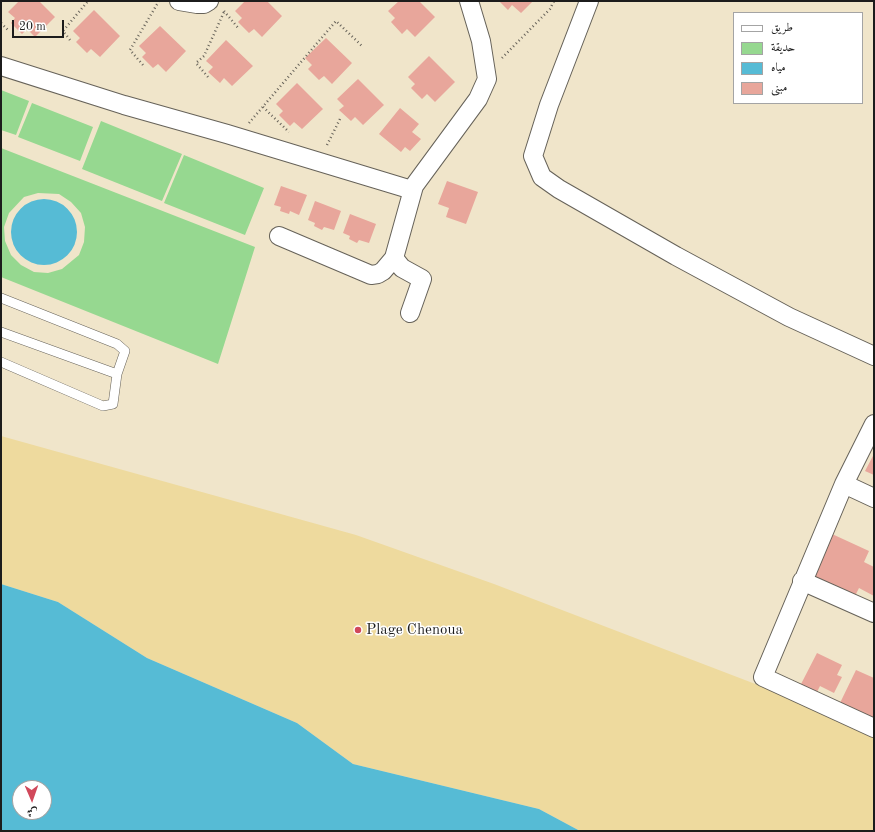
<!DOCTYPE html>
<meta charset="utf-8">
<style>
body{margin:0}
#map{position:relative;width:875px;height:832px;overflow:hidden;background:#f0e5ca;font-family:"Old Standard TT",Amiri,serif}
canvas{display:block}
.frame{position:absolute;inset:0;border:2px solid #1c1c1c;pointer-events:none}
.legend{position:absolute;left:733px;top:12px;width:130px;height:92px;box-sizing:border-box;background:#fff;border:1px solid #a4a4a4;margin:0;padding:5px 7px;list-style:none;font-size:12px;color:#1c1c1c}
.legend li{display:flex;align-items:center;gap:8px;height:20px}
.legend b{width:20px;border:1px solid #a4a4a4}
.north{position:absolute;left:12px;top:780px;width:40px;height:40px;box-sizing:border-box;background:#fff;border:1px solid #a4a4a4;border-radius:50%;rotate:178deg;font-size:11px;font-weight:700;line-height:16px;text-align:center;color:#1c1c1c}
.north::after{content:'';display:block;margin:auto;width:14px;height:18px;background:#d1495b;clip-path:polygon(50% 0,100% 100%,50% 72%,0 100%)}
.scale{position:absolute;left:12px;top:20px;width:52px;height:18px;box-sizing:border-box;border:2px solid #1c1c1c;border-top:0;padding-left:5px;font-size:12px;line-height:14px;white-space:nowrap;color:#1c1c1c;-webkit-text-stroke:3px #fff;paint-order:stroke}
</style>
<div id="map">
<canvas width="875" height="832"></canvas>
<div class="frame"></div>
<ul class="legend">
<li><b style="height:5px;background:#fff"></b>طريق</li>
<li><b style="height:11px;background:#96d890"></b>حديقة</li>
<li><b style="height:11px;background:#56bbd5"></b>مياه</li>
<li><b style="height:11px;background:#e8a69b"></b>مبنى</li>
</ul>
<div class="north">ش</div>
<div class="scale">20 m</div>
</div>
<script>
const ctx = document.querySelector('canvas').getContext('2d');
ctx.lineJoin = 'round';
function paint(path, color) { ctx.fillStyle = color; ctx.fill(path, 'evenodd'); }
const toPath = rows => new Path2D(rows.map(r => 'M' + r).join(''));
function strokePath(path, color, width, dash) { ctx.strokeStyle = color; ctx.lineWidth = width; ctx.lineCap = dash ? 'butt' : 'round'; ctx.setLineDash(dash || []); ctx.stroke(path); }
function label(font, color, halo, rows, align = 'center') {
  ctx.font = font + ' "Old Standard TT",serif'; ctx.lineWidth = 3; ctx.setLineDash([]); ctx.textBaseline = 'middle'; ctx.strokeStyle = halo; ctx.fillStyle = color; for (const [text, x, y, turn = 0] of rows) {
    ctx.save(); ctx.translate(x, y); ctx.rotate((+turn || 0) * Math.PI / 180); ctx.textAlign = isNaN(turn) ? turn : align; if (halo) ctx.strokeText(text, 0, 0); ctx.fillText(text, 0, 0); ctx.restore();
  }
}
const green = toPath([
 [1,90,29,101,16,135,1,130],
 [32,103,93,127,80,161,18,137],
 [101,121,182,154,162,201,82,169],
 [1,148,255,247,218,364,1,277],
 [38,193,59,194,71,202,81,213,85,227,84,242,79,255,62,269,48,273,34,272,21,265,11,255,5,241,4,227,9,213,24,197],
 [184,155,264,188,245,235,164,203]
]);
const sand = toPath([
 [1,436,356,535,494,584,758,685,874,737,874,831,580,831,539,809,353,764,297,723,147,658,58,602,1,584]
]);
const water = toPath([
 '11 232a33 33 0 1 1 66 0a33 33 0 1 1-66 0Z',
 [1,584,58,602,147,658,297,723,353,764,539,809,580,831,1,831],
 [20,788,44,788,44,812,20,812]
]);
const building = toPath([
 [19,1,39,1,55,17,35,37,27,29,22,34,11,23,15,18,8,12],
 [245,1,267,1,282,16,262,37,254,29,249,33,238,22,242,18,235,11],
 [399,1,419,1,435,17,415,37,407,29,402,34,391,22,395,18,388,11],
 [499,1,533,1,521,13,512,5,508,10],
 [94,10,120,36,100,57,91,49,87,53,76,42,80,38,73,31],
 [160,26,186,51,166,72,158,64,153,68,142,57,146,53,139,46],
 [326,38,352,63,332,84,324,76,319,80,308,69,312,65,305,58],
 [226,40,253,66,232,86,224,78,220,83,208,72,213,67,206,61],
 [429,56,455,82,435,102,427,94,422,99,411,88,415,84,408,77],
 [358,79,384,105,363,125,355,117,351,121,339,110,344,106,337,99],
 [297,83,323,109,302,129,294,122,290,126,279,115,283,111,276,104],
 [400,108,419,124,412,132,421,139,410,151,405,147,401,152,379,134],
 [447,181,478,192,466,224,446,217,449,208,438,204],
 [281,186,307,195,299,215,290,211,289,214,280,211,281,207,274,205],
 [315,201,341,211,334,230,324,227,322,230,314,226,315,223,308,220],
 [350,214,376,224,369,243,359,240,357,243,349,239,350,236,343,233],
 [874,454,874,475,865,471],
 [832,534,869,551,864,562,874,567,874,596,859,588,855,596,812,575],
 [817,653,842,665,837,675,842,677,834,693,820,686,816,694,800,686],
 [856,670,874,678,874,719,840,703]
]);
const path = toPath([
 [224,11,239,29],
 [1,23,9,31],
 [70,40,63,31,88,1],
 [502,58,550,9,554,1],
 [143,65,130,50,159,1],
 [208,77,196,63,204,56,224,12],
 [263,107,289,132],
 [249,123,336,21,363,47],
 [327,145,340,119]
]);
const lane = toPath([
 [1,298,117,344,125,351,117,374,113,404,103,406,1,362],
 [1,332,117,374]
]);
const street = toPath([
 [179,1,197,4,204,4,209,1],
 [589,1,549,105,533,156,542,177,559,189,676,256,789,317,874,356],
 [1,66,124,105,227,134,412,190],
 [279,236,371,275,378,274,383,271,394,258,414,186,478,99,487,79,481,41,469,1],
 [394,258,402,268,422,279,410,313],
 [874,424,844,484,763,677,874,728],
 [844,484,874,498],
 [802,581,874,613]
]);
const markers = [
 [358,630,4,"#d1495b"]
];
const poiNames = [
 ["Plage Chenoua",366,630]
];
paint(green, '#96d890');
paint(sand, '#eeda9e');
paint(water, '#56bbd5');
paint(building, '#e8a69b');
strokePath(lane, '#666259', 10);
strokePath(street, '#666259', 20);
strokePath(path, '#666259', 2.5, [1, 3]);
strokePath(lane, '#fff', 9);
strokePath(street, '#fff', 18);
for (const [x, y, r, color] of markers) { const dot = new Path2D(); dot.arc(x, y, r, 0, 2 * Math.PI); ctx.fillStyle = color; ctx.fill(dot); strokePath(dot, '#fff', 1.5); }
label('15px', '#1c1c1c', '#fff', poiNames, 'left');
</script>
